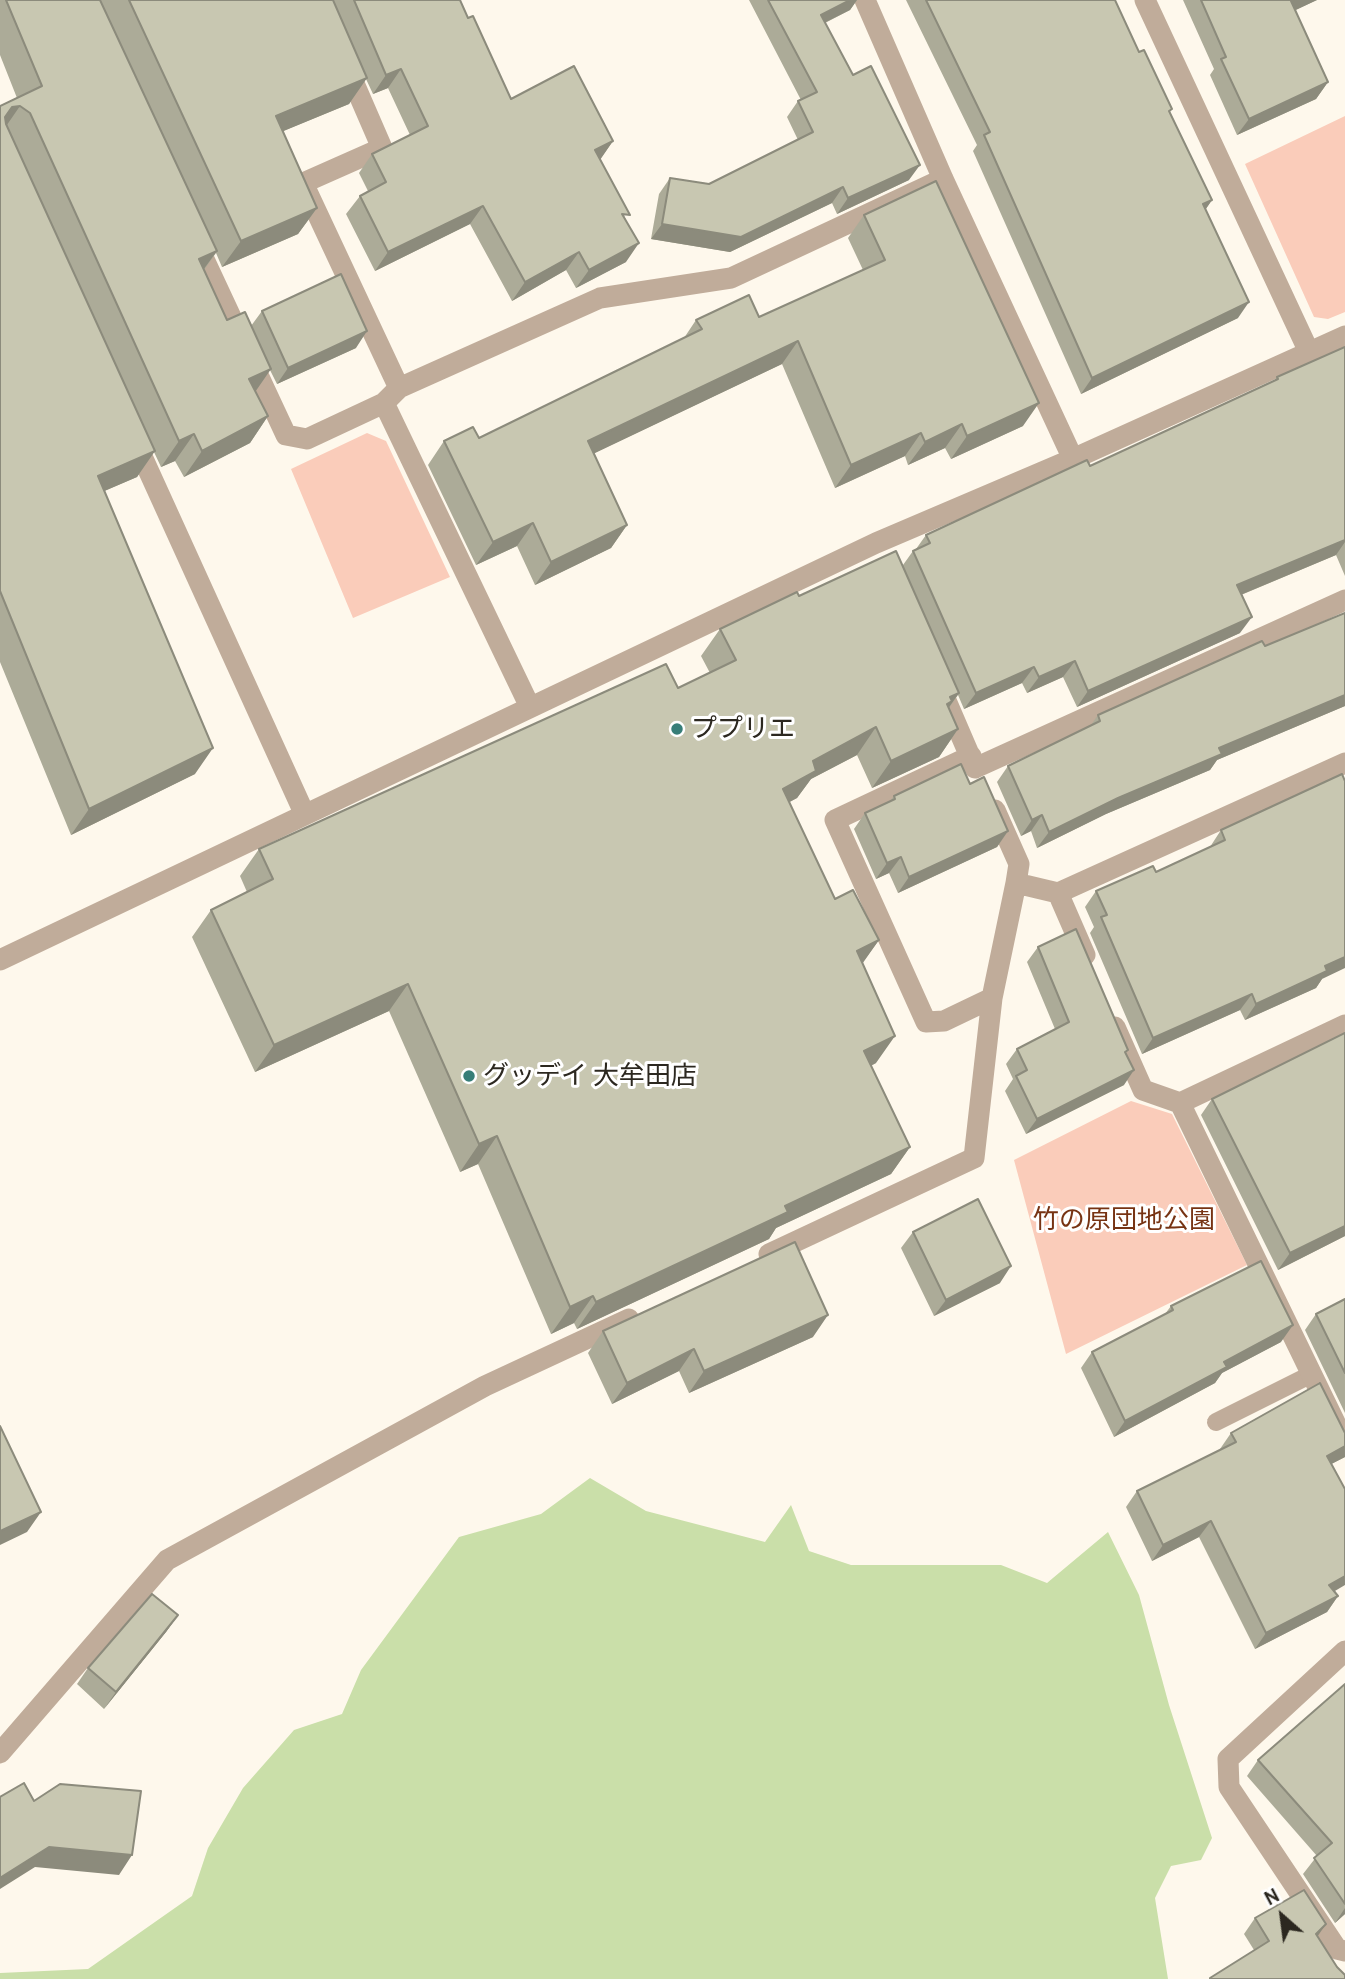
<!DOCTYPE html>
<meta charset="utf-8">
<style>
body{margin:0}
#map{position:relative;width:1345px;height:1979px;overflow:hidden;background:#fef8ec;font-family:Cabin,sans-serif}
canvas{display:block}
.north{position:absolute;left:1247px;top:1881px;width:70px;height:70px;-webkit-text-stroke:5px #fff;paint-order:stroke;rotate:332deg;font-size:19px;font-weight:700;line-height:28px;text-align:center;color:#2c2820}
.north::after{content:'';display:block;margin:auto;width:24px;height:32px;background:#2c2820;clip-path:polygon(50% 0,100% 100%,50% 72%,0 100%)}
</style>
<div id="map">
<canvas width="1345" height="1979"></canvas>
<div class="north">N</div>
</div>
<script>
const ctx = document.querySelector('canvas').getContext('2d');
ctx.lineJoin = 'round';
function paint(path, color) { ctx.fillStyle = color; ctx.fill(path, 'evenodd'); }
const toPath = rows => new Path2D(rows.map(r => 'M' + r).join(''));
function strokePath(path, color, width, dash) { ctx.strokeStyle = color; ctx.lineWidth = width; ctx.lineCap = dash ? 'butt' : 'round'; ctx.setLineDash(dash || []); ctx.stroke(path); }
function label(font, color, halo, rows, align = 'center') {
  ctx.font = font + ' Cabin,"Noto Sans JP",sans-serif'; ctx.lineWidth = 6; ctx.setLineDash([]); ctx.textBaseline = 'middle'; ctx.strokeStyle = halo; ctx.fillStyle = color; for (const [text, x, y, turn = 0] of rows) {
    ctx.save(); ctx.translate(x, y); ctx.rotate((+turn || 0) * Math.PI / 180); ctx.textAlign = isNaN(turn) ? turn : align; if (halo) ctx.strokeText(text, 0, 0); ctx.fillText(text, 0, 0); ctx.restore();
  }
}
const green = toPath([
 [1345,116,1345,312,1328,319,1314,317,1245,164],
 [367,433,386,441,450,577,353,618,291,469],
 [1131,1101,1172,1114,1247,1265,1066,1354,1014,1160]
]);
const water = toPath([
 [590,1478,646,1511,765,1542,791,1505,809,1551,851,1565,1001,1565,1047,1583,1108,1532,1139,1595,1169,1705,1212,1838,1201,1860,1171,1866,1155,1898,1168,1979,0,1979,0,1973,88,1969,192,1896,208,1848,243,1788,294,1730,342,1714,361,1670,459,1537,541,1514]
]);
const service = toPath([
 [1216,1422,1312,1374]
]);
const minor = toPath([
 [865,0,943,179,1073,459],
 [1145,0,1309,352],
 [346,65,382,148,303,183,399,388],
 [195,240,286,435,307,439,384,403],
 [135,441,305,815],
 [938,682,975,768],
 [529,705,384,403,399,388,600,298,731,278,943,179],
 [971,756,835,820,926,1022,944,1021,992,998],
 [975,768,1345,600],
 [995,810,1019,864,1016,883],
 [1058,893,1085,955],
 [0,960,876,543,1073,459,1345,336],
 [1115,1027,1143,1090,1180,1103,1345,1025],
 [1180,1103,1345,1443],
 [769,1254,974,1158,992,998,1016,883,1058,893,1345,763],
 [1345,1651,1228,1759,1229,1787,1337,1949,1345,1951],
 [0,1753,167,1560,485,1386,629,1319]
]);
const wall = toPath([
 [0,0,460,0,468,18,511,99,613,141,600,159,626,220,626,262,576,288,566,270,512,301,470,224,375,271,346,214,360,196,368,191,359,173,372,154,410,135,388,88,373,94,366,79,349,104,283,131,317,208,298,234,222,267,216,253,204,270,227,320,251,326,262,311,356,348,277,384,270,370,255,392,268,416,250,443,184,477,175,461,161,467,154,452,137,477,104,491,195,774,71,835,0,662,0,106,17,98,0,55],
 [749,0,857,0,850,10,825,23,909,180,837,214,832,203,730,252,651,239,659,194,670,178,709,184,798,140,787,117,798,101,801,100],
 [906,0,1115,0,1139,52,1172,109,1170,112,1212,200,1205,210,1238,318,1081,394,973,151,977,145],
 [1183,0,1317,0,1295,10,1328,82,1316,99,1237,135,1210,75,1214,69],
 [864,215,1023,426,951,459,945,448,908,465,905,456,835,488,782,364,594,453,627,525,611,548,535,585,517,546,476,565,428,465,444,441,479,438,684,338,696,320,759,317,863,270,848,238],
 [1345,347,1345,576,1336,555,1241,595,1240,633,1077,707,1063,677,1027,693,1022,683,964,709,958,695,949,708,958,729,939,757,872,788,857,755,811,779,797,798,789,802,835,899,879,940,862,963,876,1063,871,1066,910,1147,891,1174,776,1228,769,1239,577,1329,574,1323,551,1334,478,1164,460,1172,389,1011,255,1072,192,937,211,910,247,892,240,876,259,849,678,688,710,673,701,656,720,629,799,596,903,565,913,551,916,549,926,535,1090,466,1274,381,1277,377],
 [1345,613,1345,706,1217,760,1210,770,1106,814,1037,848,1031,831,1021,836,997,782,1008,766,1091,725,1098,715],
 [970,784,1008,831,997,847,898,893,889,873,876,879,854,829,865,813,890,801,894,796],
 [1221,830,1322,979,1316,988,1245,1020,1240,1010,1142,1054,1090,933,1094,927,1085,907,1096,891,1156,872,1210,847],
 [1038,947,1128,1050,1126,1053,1124,1085,1026,1134,1005,1091,1013,1079,1006,1064,1017,1049,1055,1029,1027,962],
 [1212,1099,1345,1236,1278,1270,1201,1115],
 [913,1232,1000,1283,934,1316,901,1248],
 [1345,1299,1345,1413,1305,1330,1316,1314],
 [1171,1306,1281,1342,1222,1373,1215,1383,1114,1437,1081,1368,1092,1352,1165,1314],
 [603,1331,813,1337,689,1393,679,1371,612,1404,588,1353],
 [1231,1433,1345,1433,1345,1457,1331,1464,1335,1591,1338,1596,1327,1612,1255,1649,1199,1537,1152,1561,1126,1507,1137,1491,1221,1450,1220,1449],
 [178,1615,166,1632,104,1709,77,1684,88,1668],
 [1345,1684,1345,1914,1335,1923,1303,1874,1317,1856,1247,1776,1258,1760],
 [1255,1918,1318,1937,1345,1979,1209,1979,1254,1950,1244,1934]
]);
const shadedWall = toPath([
 [850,0,857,0,850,10,810,30,821,15],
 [1294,0,1317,0,1279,18,1291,1],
 [401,69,388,88,373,94,386,75],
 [367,78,349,104,257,142,276,116],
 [1328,82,1316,99,1237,135,1249,119],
 [20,106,2,132,0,125,12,107],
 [613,141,600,160,595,150],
 [920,165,909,180,837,214,848,198],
 [843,187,832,203,730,252,651,239,662,224],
 [1212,200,1201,216,1203,204],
 [483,206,470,224,375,271,388,252],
 [317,208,298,234,222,267,241,241],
 [639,243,626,262,576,288,589,270],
 [217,251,198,277,199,259],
 [579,252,566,270,512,301,525,282],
 [1249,302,1238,318,1081,394,1092,378],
 [367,331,356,348,277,384,288,368],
 [798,341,782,364,572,464,588,441],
 [271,369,253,395,249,379],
 [1039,403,1023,426,951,459,967,436],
 [268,416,250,443,184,477,202,451],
 [962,424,945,448,908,465,925,442],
 [921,433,905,456,835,488,851,465],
 [194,434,175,461,161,467,179,441],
 [155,451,137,477,79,502,98,476],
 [533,523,517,546,476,565,493,542],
 [627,525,611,548,535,585,551,562],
 [1345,540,1345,542,1336,555,1226,601,1237,585],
 [1252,617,1240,633,1077,707,1088,691],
 [1075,661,1063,677,1027,693,1039,677],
 [1034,667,1022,683,964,709,976,693],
 [959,693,940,720,950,697],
 [1345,695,1345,706,1217,760,1210,770,1106,814,1037,848,1049,832,1219,748],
 [876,727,857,755,811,779,797,798,764,816,783,789,813,761],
 [958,729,939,757,872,788,891,761],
 [213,748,195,774,71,835,89,809],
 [1042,815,1031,831,1021,836,1032,820],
 [1008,831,997,847,898,893,909,877],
 [901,857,889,873,876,879,887,863],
 [879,940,860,967,857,951],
 [1345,957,1345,968,1322,979,1316,988,1245,1020,1256,1004,1325,966],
 [408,984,389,1011,255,1072,274,1045],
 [1252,994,1240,1010,1142,1054,1153,1038],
 [895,1036,876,1063,845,1078,864,1051],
 [1134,1070,1124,1085,1026,1134,1037,1119],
 [497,1136,478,1164,460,1172,479,1144],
 [910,1147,891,1174,776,1228,769,1239,577,1329,596,1302,785,1206],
 [1345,1226,1345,1236,1278,1270,1290,1253],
 [1011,1266,1000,1283,934,1316,946,1300],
 [593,1296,574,1323,551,1334,570,1307],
 [828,1315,813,1337,689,1393,704,1371],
 [1293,1325,1281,1342,1222,1373,1215,1383,1114,1437,1125,1421,1224,1362],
 [694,1349,679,1371,612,1404,627,1383],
 [1345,1446,1345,1457,1316,1472,1327,1456],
 [41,1512,27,1532,0,1545,0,1531],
 [1211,1521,1199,1537,1152,1561,1163,1545],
 [1345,1576,1345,1585,1318,1601,1329,1585],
 [1338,1596,1327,1612,1255,1649,1266,1633],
 [178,1615,166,1632,104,1709,116,1692],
 [49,1847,132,1855,119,1875,35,1867,0,1889,0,1878],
 [1345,1908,1345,1914,1335,1923],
 [1326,1924,1315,1940,1316,1934]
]);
const building = toPath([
 [6,0,100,0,217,251,199,259,227,320,245,312,271,369,249,379,268,416,202,451,194,434,179,441,30,113,20,106,12,107,5,117,6,124,155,451,98,476,213,748,89,809,0,591,0,106,42,86,6,0],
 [129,0,333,0,367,78,276,116,317,208,241,241,129,0],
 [354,0,460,0,468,18,473,16,511,99,574,66,613,141,595,150,630,215,622,214,639,243,589,270,579,252,525,282,483,206,388,252,360,196,386,182,372,154,428,126,401,69,386,75,354,0],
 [768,0,850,0,821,15,853,75,871,66,920,165,848,198,843,187,741,237,662,224,670,178,709,184,813,132,798,101,817,92,768,0],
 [926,0,1115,0,1139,52,1144,50,1172,109,1169,111,1212,200,1203,204,1249,302,1092,378,984,135,990,132,926,0],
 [1201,0,1294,0,1291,1,1328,82,1249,119,1221,59,1226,57,1201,0],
 [936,181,1039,403,967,436,962,424,925,442,921,433,851,465,798,341,588,441,627,525,551,562,533,523,493,542,444,441,473,427,479,438,702,329,696,320,749,295,759,317,885,260,864,215,936,181],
 [341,274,367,331,288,368,262,311,341,274],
 [1345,347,1345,540,1237,585,1252,617,1088,691,1075,661,1039,677,1034,667,976,693,913,551,930,543,926,535,1087,460,1090,466,1278,379,1277,377,1345,347],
 [896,551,959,693,950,697,952,701,947,704,958,729,891,761,876,727,813,761,816,771,783,789,835,899,853,890,879,940,857,951,895,1036,864,1051,910,1147,785,1206,788,1212,596,1302,593,1296,570,1307,497,1136,479,1144,408,984,274,1045,211,910,273,879,259,849,666,664,678,688,736,660,720,629,797,592,799,596,896,551],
 [1345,613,1345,695,1219,748,1222,754,1118,798,1049,832,1042,815,1032,820,1008,766,1100,721,1098,715,1262,641,1265,646,1345,613],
 [961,764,970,784,984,777,1008,831,909,877,901,857,887,863,865,813,895,799,894,796,961,764],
 [1342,774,1345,781,1345,957,1325,966,1327,971,1256,1004,1252,994,1153,1038,1101,917,1107,915,1096,891,1153,866,1156,872,1225,840,1221,830,1342,774],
 [1076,929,1128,1050,1125,1052,1134,1070,1037,1119,1016,1076,1027,1070,1017,1049,1069,1022,1038,947,1076,929],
 [1345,1033,1345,1226,1290,1253,1212,1099,1345,1033],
 [978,1199,1011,1266,946,1300,913,1232,978,1199],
 [795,1242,828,1315,704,1371,694,1349,627,1383,603,1331,795,1242],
 [1261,1261,1293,1325,1224,1362,1227,1367,1125,1421,1092,1352,1173,1310,1171,1306,1261,1261],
 [1345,1299,1345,1373,1316,1314,1345,1299],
 [1320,1383,1345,1433,1345,1446,1327,1456,1345,1489,1345,1576,1329,1585,1338,1596,1266,1633,1211,1521,1163,1545,1137,1491,1236,1442,1231,1433,1320,1383],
 [0,1426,41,1512,0,1531,0,1426],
 [152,1594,178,1615,116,1692,88,1668,152,1594],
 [1345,1684,1345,1904,1314,1858,1332,1843,1258,1760,1345,1684],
 [24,1783,34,1801,60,1784,141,1791,132,1855,49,1847,0,1878,0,1797,24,1783],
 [1304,1890,1326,1924,1316,1934,1337,1967,1345,1975,1345,1979,1210,1979,1210,1978,1269,1941,1255,1918,1304,1890]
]);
const markers = [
 [677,729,7,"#377e78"],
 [469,1076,7,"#377e78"]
];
const poiNames = [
 ["ププリエ",691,729],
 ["グッデイ 大牟田店",483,1076]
];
const parkNames = [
 ["竹の原団地公園",1124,1220]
];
paint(green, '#faccba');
paint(water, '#cadfa9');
strokePath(service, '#c0ac9a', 18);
strokePath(minor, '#c0ac9a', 21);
paint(wall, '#acab98');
paint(shadedWall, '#8c8b7c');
paint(building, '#c8c7b1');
strokePath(building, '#8c8b7c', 2);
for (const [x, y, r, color] of markers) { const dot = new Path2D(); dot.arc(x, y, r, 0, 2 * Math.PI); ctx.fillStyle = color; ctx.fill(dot); strokePath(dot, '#fff', 2.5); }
label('26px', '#2c2820', '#fff', poiNames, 'left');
label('26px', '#773313', '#fff', parkNames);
</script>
